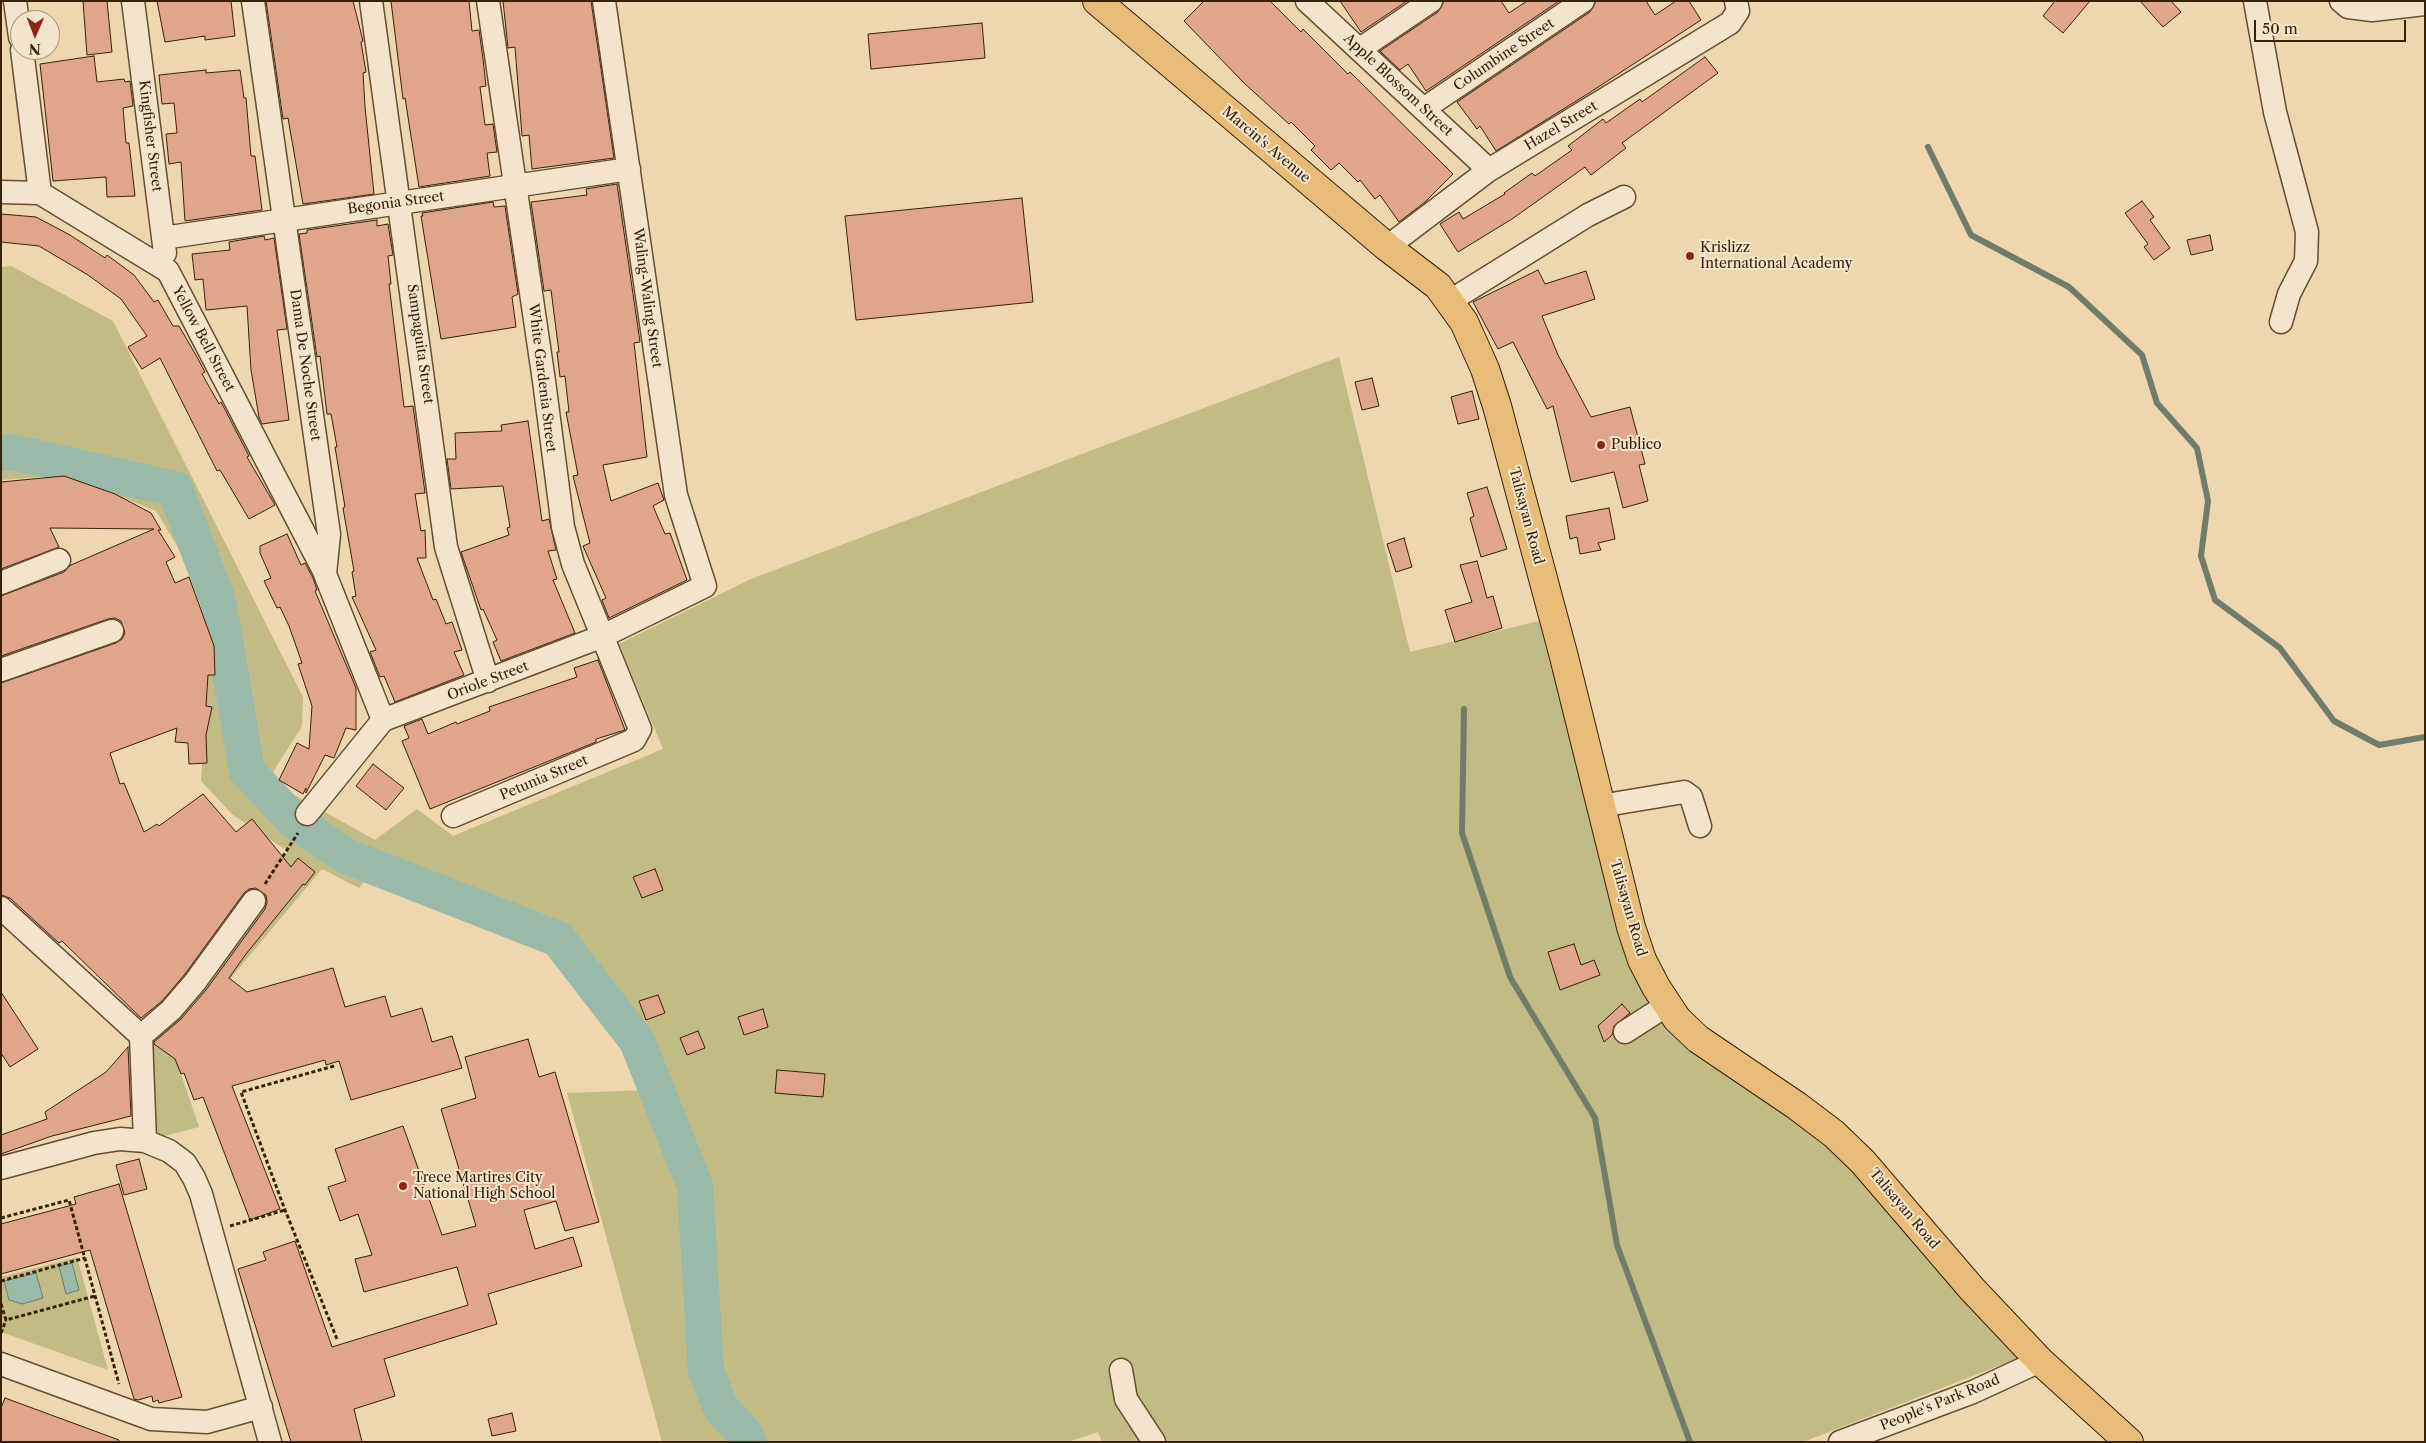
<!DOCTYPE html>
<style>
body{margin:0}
#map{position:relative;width:2426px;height:1443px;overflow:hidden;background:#eed6af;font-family:"Libre Caslon Text",serif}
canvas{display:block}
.frame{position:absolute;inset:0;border:2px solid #372209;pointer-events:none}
.north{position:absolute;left:10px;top:10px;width:50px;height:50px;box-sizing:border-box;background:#f4e4cb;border:1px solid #a8967d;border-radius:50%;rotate:181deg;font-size:14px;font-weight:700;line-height:20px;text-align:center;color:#372209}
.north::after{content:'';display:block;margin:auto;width:18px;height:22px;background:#8f2418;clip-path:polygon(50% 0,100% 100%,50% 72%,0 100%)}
.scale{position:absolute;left:2254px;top:20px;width:152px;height:22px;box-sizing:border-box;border:2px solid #372209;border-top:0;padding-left:6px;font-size:15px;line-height:18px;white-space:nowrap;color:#372209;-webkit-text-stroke:4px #f4e4cb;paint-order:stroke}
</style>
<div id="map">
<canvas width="2426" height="1443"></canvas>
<div class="frame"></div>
<div class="north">N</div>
<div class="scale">50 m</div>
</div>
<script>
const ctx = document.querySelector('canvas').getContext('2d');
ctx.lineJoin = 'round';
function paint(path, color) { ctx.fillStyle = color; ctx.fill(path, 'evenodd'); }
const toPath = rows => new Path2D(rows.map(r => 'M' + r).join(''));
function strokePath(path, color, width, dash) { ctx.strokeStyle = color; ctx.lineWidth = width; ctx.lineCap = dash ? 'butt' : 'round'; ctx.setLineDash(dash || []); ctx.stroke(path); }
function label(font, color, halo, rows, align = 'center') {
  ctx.font = font + ' "Libre Caslon Text",serif'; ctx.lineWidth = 4; ctx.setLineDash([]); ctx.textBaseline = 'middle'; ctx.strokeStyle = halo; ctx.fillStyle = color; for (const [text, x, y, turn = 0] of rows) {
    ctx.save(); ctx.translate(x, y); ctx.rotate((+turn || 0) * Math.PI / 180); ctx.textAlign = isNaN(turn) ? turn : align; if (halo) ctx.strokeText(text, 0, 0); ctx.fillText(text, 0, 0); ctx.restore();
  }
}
const green = toPath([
 [11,266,113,321,303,697,302,726,268,780,375,840,417,809,453,836,663,749,619,644,751,579,1339,357,1410,652,1539,621,1614,903,1695,1050,1741,1085,1808,1126,1853,1163,2019,1358,1803,1442,1102,1442,1098,1432,1068,1442,753,1442,750,1434,723,1404,711,1370,701,1185,643,1039,559,935,377,864,359,888,322,869,172,1048,199,1127,145,1141,139,1027,288,851,233,815,201,781,211,636,207,595,156,511,67,475,1,480,1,267],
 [650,1090,687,1184,697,1371,719,1418,740,1442,662,1442,567,1093],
 [77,1257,108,1370,1,1332,1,1277]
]);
const water = toPath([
 [72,1263,79,1290,66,1294,59,1266,72,1263],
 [36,1273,43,1298,22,1304,9,1300,4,1281,36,1273]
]);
const stream = toPath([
 [1928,147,1971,235,2069,287,2142,355,2157,403,2197,448,2208,501,2201,556,2215,600,2280,648,2334,721,2379,745,2425,737],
 [1464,709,1462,833,1510,977,1595,1118,1617,1245,1690,1442]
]);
const river = toPath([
 [1,453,12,452,175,489,218,601,247,771,293,820,346,856,558,939,637,1041,695,1186,706,1371,720,1407,745,1434,749,1442]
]);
const building = toPath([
 [83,1,107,1,112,52,87,55,83,1],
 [157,1,231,1,235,36,205,40,205,36,165,42,157,1],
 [266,1,353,1,363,41,361,42,366,72,363,73,365,107,374,194,303,204,288,118,283,119,266,1],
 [391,1,469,1,472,31,479,30,483,59,486,86,480,87,485,125,493,124,497,152,487,153,490,176,419,187,405,98,403,99,391,1],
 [503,1,591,1,614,158,532,169,529,135,522,136,515,47,508,48,503,1],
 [1204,1,1270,1,1301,32,1303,29,1348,74,1350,72,1453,174,1425,202,1399,222,1380,195,1375,199,1360,180,1358,182,1339,163,1331,170,1311,150,1315,146,1291,122,1289,124,1244,83,1184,21,1204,1],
 [1340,1,1407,1,1361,32,1340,1],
 [1444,1,1501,1,1509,13,1527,1,1559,1,1426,91,1408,64,1400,70,1380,51,1438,12,1444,1],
 [1596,1,1646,1,1655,15,1676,1,1689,1,1701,20,1589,93,1496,151,1480,126,1477,129,1457,102,1590,12,1596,1],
 [2055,1,2090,1,2063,33,2043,16,2055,1],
 [2140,1,2171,1,2181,12,2163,27,2140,1],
 [982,23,985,58,871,69,868,34,982,23],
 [94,56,97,82,124,79,125,82,130,81,133,106,123,108,126,143,129,143,135,196,107,197,106,177,53,181,40,64,94,56],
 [1705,57,1718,73,1622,143,1626,148,1591,175,1585,167,1512,219,1458,252,1440,224,1459,212,1463,219,1505,194,1504,193,1532,173,1535,176,1572,150,1568,146,1603,119,1606,123,1640,99,1642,102,1705,57],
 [206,70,206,73,240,70,244,98,246,98,251,156,255,156,262,210,185,221,181,162,169,164,166,134,177,133,174,103,162,104,159,75,206,70],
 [617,184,640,342,634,343,647,457,603,465,611,501,658,483,664,500,653,506,665,534,670,533,687,580,609,618,602,600,606,598,583,546,590,543,573,476,578,475,566,412,569,412,565,376,560,377,557,352,559,352,551,290,544,291,531,202,587,195,586,189,617,184],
 [1022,198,1033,302,856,320,845,216,1022,198],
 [2142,201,2154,217,2150,220,2170,248,2154,260,2144,247,2148,244,2125,213,2142,201],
 [493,202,494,207,505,206,518,294,512,297,516,327,441,339,421,216,423,216,422,213,493,202],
 [1,214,36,217,70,235,105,258,107,255,134,275,154,302,158,300,173,326,179,326,197,357,205,372,202,374,219,404,221,402,249,456,247,457,275,505,249,519,220,470,217,471,160,358,142,369,128,347,147,336,121,299,88,275,39,246,1,242,1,214],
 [377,220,377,226,388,224,393,255,388,256,391,284,389,284,404,407,413,406,425,493,415,494,421,531,425,530,426,558,417,558,433,600,436,599,446,624,452,622,462,650,454,652,464,675,395,702,384,676,380,677,370,652,376,650,352,597,356,596,352,572,354,571,343,508,345,507,335,447,337,447,331,414,327,414,320,356,317,357,299,234,307,233,307,230,377,220],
 [2210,235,2213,250,2191,255,2187,240,2210,235],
 [264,236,265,240,274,238,287,329,277,330,289,420,262,424,259,417,251,370,247,306,206,310,203,279,195,280,192,254,230,250,229,242,264,236],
 [1538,270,1545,284,1586,271,1595,299,1542,316,1558,355,1591,417,1630,407,1645,464,1639,465,1648,501,1623,508,1614,472,1571,482,1553,406,1547,409,1513,342,1498,349,1473,302,1538,270],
 [1372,378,1379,406,1362,410,1355,382,1372,378],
 [1472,391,1479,419,1458,424,1451,397,1472,391],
 [528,421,542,521,549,519,556,550,548,551,557,579,553,580,575,633,501,661,493,642,497,640,483,609,481,610,461,552,509,535,507,528,510,527,503,486,451,489,447,459,456,459,455,433,502,431,501,425,528,421],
 [64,476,115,494,151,513,161,530,158,530,175,557,166,562,175,583,189,577,214,646,215,675,208,675,206,706,212,707,206,735,207,763,189,764,188,743,175,742,177,728,110,753,120,784,124,783,144,832,157,824,159,826,203,794,236,832,252,819,291,867,298,858,315,872,305,885,303,884,246,954,229,978,247,992,333,968,345,1007,385,996,391,1017,422,1008,432,1042,452,1036,462,1068,351,1100,339,1061,326,1065,325,1060,232,1086,280,1209,250,1220,203,1097,194,1100,184,1073,181,1074,175,1059,154,1044,154,1042,181,1019,206,990,265,909,267,902,266,895,256,888,249,889,244,893,185,974,162,1001,141,1018,62,941,59,943,10,898,1,895,1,683,116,643,122,639,125,633,121,621,115,618,108,619,1,656,1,596,64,572,71,565,154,529,50,528,59,547,1,569,1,482,64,476],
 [1487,487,1507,549,1481,557,1470,518,1474,516,1467,493,1487,487],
 [1609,508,1615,539,1598,543,1601,550,1580,554,1577,537,1570,539,1566,516,1609,508],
 [287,534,301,565,305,563,313,578,317,590,315,591,356,688,356,730,346,728,334,758,325,755,306,793,306,788,303,794,279,780,297,743,309,749,312,706,298,664,302,663,289,626,280,607,277,608,264,581,271,578,260,553,260,546,287,534],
 [1404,538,1412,567,1396,572,1387,544,1404,538],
 [1477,561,1487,598,1493,596,1502,628,1455,642,1445,610,1472,602,1460,565,1477,561],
 [598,660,625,730,596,739,596,742,430,809,402,741,409,738,404,726,422,719,428,734,456,722,457,724,490,711,489,707,577,677,574,668,598,660],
 [373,764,404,788,386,810,356,786,373,764],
 [655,869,663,890,642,898,633,877,655,869],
 [1574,944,1581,965,1594,960,1600,975,1560,990,1548,952,1574,944],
 [1,992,38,1049,10,1067,1,1053,1,992],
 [658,995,665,1013,646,1020,639,1001,658,995],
 [1622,1004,1630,1013,1614,1026,1612,1035,1604,1042,1598,1026,1622,1004],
 [763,1009,768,1027,744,1035,738,1017,763,1009],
 [698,1031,705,1048,687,1055,680,1038,698,1031],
 [528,1039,539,1077,555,1072,599,1222,565,1231,556,1201,524,1210,535,1249,573,1237,582,1266,488,1294,497,1324,384,1359,395,1396,354,1409,362,1442,291,1442,238,1269,266,1260,263,1252,295,1241,332,1347,468,1305,457,1267,364,1292,355,1259,372,1255,358,1214,340,1221,328,1187,346,1181,335,1149,403,1126,442,1235,476,1226,441,1109,476,1098,465,1057,528,1039],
 [128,1047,131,1116,52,1136,1,1154,1,1135,47,1119,45,1112,106,1072,128,1047],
 [777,1070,825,1074,823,1097,775,1093,777,1070],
 [139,1159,147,1189,124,1195,116,1165,139,1159],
 [119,1184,182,1397,159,1403,158,1400,153,1402,152,1396,138,1400,134,1399,90,1250,1,1274,1,1224,76,1204,74,1197,119,1184],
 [5,1398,119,1440,119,1442,1,1442,1,1408,5,1398],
 [512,1413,516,1431,492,1436,488,1419,512,1413]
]);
const path = toPath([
 [265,884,298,833],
 [334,1066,241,1092,285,1210,337,1339],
 [1,1218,69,1200,119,1384],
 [230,1226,285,1210],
 [1,1281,85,1258],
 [1,1304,6,1320,95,1296],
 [1,1333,6,1320]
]);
const minor = toPath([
 [15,1,20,37],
 [133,1,165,253],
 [253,1,329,534,325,574,383,720],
 [371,1,446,547,488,681],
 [1307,1,1489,170],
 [2255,1,2275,112,2307,232,2306,261,2289,294,2281,322],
 [2341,1,2348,7,2372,10,2425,4],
 [1360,49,1431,1],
 [22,50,40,193],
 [1425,108,1583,1],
 [1,192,40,193,168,271,325,573],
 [163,238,629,169],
 [1387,247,1489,170,1730,23,1738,11,1736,1],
 [1450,301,1588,215,1624,197],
 [1,583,59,560],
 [1,670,112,631],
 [1600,806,1684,792,1691,797,1700,826],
 [307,814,383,720,603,636,705,586,676,495,604,1],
 [453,816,634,740,640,729,573,564,563,527,544,381,488,1],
 [1,908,141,1036,145,1141],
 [1625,1032,1667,1005],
 [141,1036,171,1010,195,982,254,901],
 [1,1168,94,1143,120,1139,145,1141,169,1151,185,1163,194,1178,201,1194,270,1442],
 [1,1364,151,1419,207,1422,261,1407],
 [1121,1370,1126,1399,1154,1442],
 [1840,1442,1973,1392,2040,1361]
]);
const major = toPath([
 [1097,1,1387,247,1438,286,1464,322,1485,369,1497,406,1564,657,1631,927,1642,960,1656,987,1677,1019,1698,1039,1797,1106,1834,1134,1863,1162,1972,1289,2040,1361,2129,1442]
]);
const markers = [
 [1690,256,5,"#8f2418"],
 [1601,445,5,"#8f2418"],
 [403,1186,5,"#8f2418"]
];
const streetNames = [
 ["Columbine Street",1504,55,-34],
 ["Apple Blossom Street",1398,85,43],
 ["Hazel Street",1561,126,-31],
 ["Kingfisher Street",150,136,83],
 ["Marcin's Avenue",1266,145,40],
 ["Begonia Street",396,203,-8],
 ["Waling-Waling Street",647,298,82],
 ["Yellow Bell Street",203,339,62],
 ["Sampaguita Street",420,344,82],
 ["Dama De Noche Street",305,365,82],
 ["White Gardenia Street",542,378,83],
 ["Talisayan Road",1526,516,75],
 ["Oriole Street",488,681,-21],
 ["Petunia Street",544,778,-23],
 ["Talisayan Road",1628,908,74],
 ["Talisayan Road",1904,1209,50],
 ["People's Park Road",1940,1403,-22]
];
const poiNames = [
 ["Krislizz",1700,248],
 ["International Academy",1700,264],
 ["Publico",1611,445],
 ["Trece Martires City",413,1178],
 ["National High School",413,1194]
];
paint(green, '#c1bb85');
paint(water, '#99b9a9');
strokePath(water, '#727d69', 1);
strokePath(stream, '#727d69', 6);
strokePath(river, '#99b9a9', 36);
paint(building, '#e0a68c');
strokePath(building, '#372209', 1);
strokePath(minor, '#654f32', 25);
strokePath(major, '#372209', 30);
strokePath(path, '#372209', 3, [4, 2.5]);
strokePath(minor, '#f4e4cb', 22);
strokePath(major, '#e7bb78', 28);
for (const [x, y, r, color] of markers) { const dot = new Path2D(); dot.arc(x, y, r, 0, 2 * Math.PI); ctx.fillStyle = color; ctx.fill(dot); strokePath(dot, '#f4e4cb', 2); }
label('14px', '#372209', '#f4e4cb', streetNames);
label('14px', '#372209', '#f4e4cb', poiNames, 'left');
</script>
